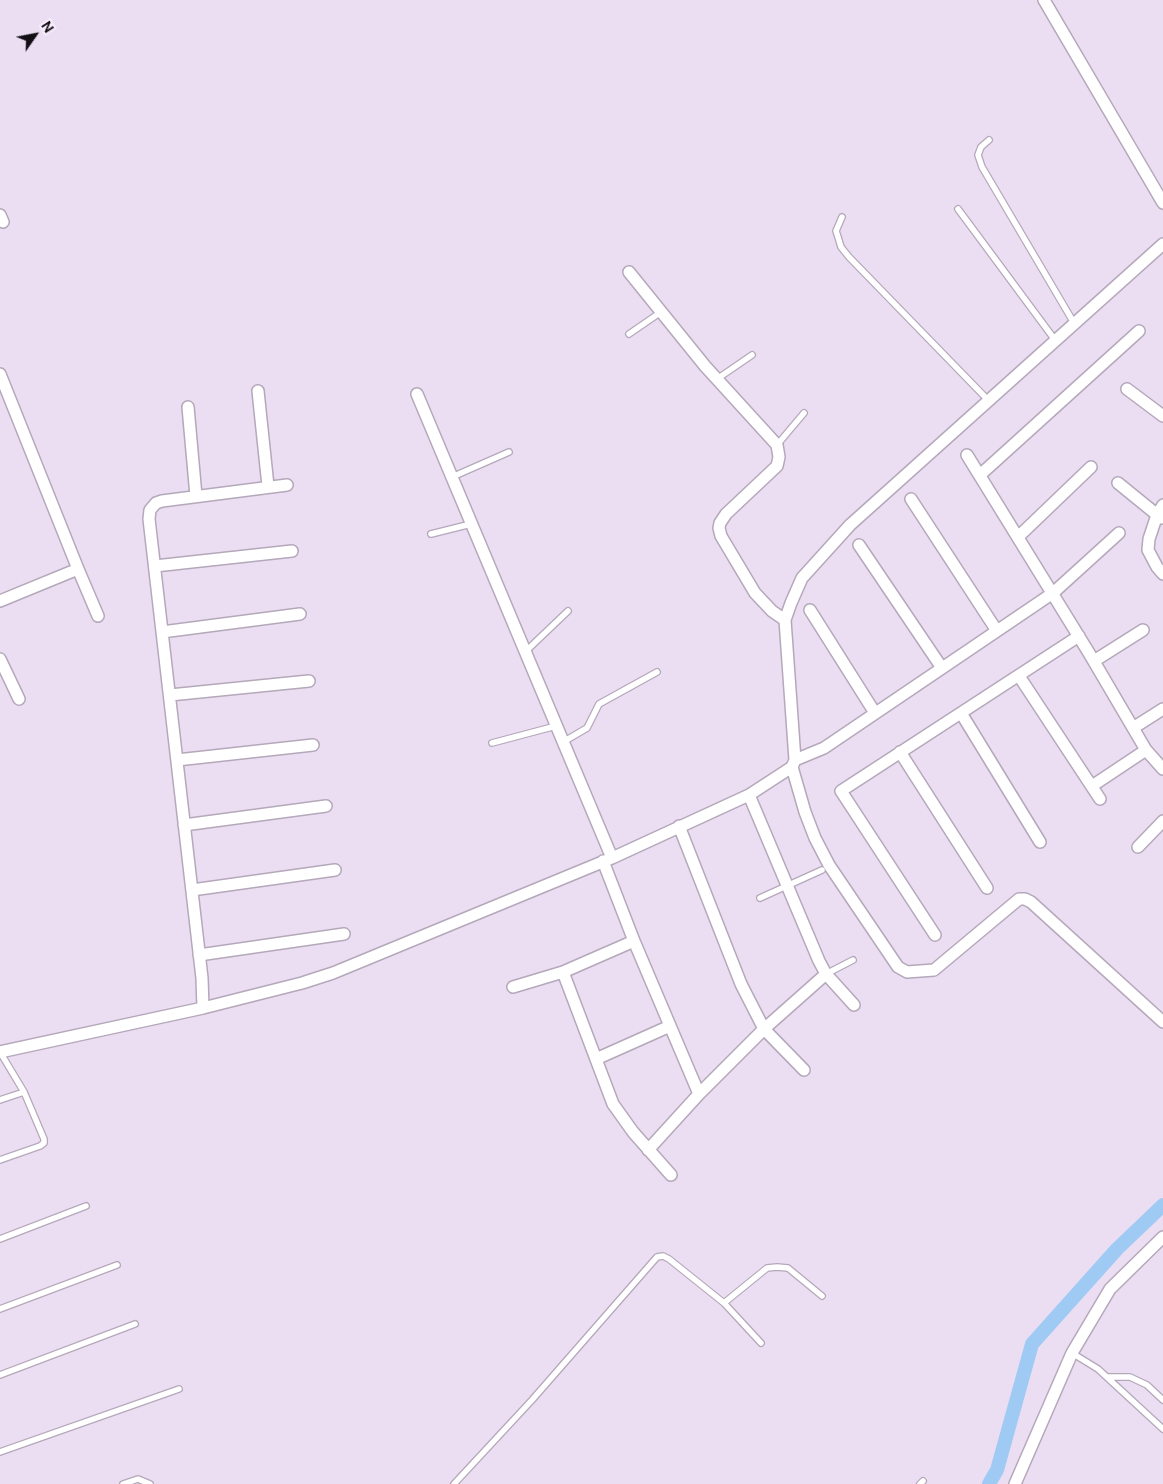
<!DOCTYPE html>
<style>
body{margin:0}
#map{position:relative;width:1163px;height:1484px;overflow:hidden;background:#ebdef2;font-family:"DM Sans",sans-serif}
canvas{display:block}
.north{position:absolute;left:10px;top:10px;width:50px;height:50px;-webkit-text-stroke:4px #f7edfc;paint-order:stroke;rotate:57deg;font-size:14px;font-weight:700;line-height:20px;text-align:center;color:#130f15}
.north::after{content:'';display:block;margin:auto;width:18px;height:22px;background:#130f15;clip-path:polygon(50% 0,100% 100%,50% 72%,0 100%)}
</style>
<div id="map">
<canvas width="1163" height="1484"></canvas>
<div class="north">N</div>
</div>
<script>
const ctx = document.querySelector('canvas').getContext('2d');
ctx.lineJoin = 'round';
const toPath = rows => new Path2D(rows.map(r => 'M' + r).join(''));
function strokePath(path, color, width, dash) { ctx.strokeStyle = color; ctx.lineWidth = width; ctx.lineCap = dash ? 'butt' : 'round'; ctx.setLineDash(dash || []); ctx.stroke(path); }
const canal = toPath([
 [989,1484,997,1470,1032,1344,1117,1249,1163,1205]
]);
const lane = toPath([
 [989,140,981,147,978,155,982,167,1074,323],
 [958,209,1055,340],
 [842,217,836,231,838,237,841,247,849,257,988,400],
 [629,334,661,312],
 [717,379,752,355],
 [777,445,804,413],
 [452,477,509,452],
 [431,534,471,524],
 [525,652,568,611],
 [563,742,587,728,599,704,657,672],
 [492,743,556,726],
 [760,898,822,870],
 [826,974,853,960],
 [0,1052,24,1092],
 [0,1100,24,1092,44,1139,44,1143,40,1146,0,1160],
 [0,1239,86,1206],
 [724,1303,761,1343],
 [0,1309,117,1265],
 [1072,1353,1098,1369,1163,1429],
 [0,1375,135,1324],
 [1107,1377,1130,1377,1147,1385,1163,1400],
 [0,1452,179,1389],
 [123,1484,138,1479,150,1484],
 [454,1484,532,1400,657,1257,663,1256,669,1259,724,1303,767,1268,777,1267,788,1268,822,1296],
 [920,1484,923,1481]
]);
const street = toPath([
 [1044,0,1163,203],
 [0,215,3,222],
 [1163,244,850,525,802,578,791,603,785,620,795,760,792,767,805,812,815,838,829,865,898,967,907,972,934,970,1019,899,1025,899,1031,902,1163,1022],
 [629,272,705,366,777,445,779,457,777,466,726,514,720,523,719,528,721,536,755,593,772,611,785,620],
 [0,374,78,569,98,616],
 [1127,389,1163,416],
 [258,391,268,486],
 [417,394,612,858],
 [188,407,196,496],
 [967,455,1089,653,1146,750,1163,769],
 [980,475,1139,331],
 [1118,483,1161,518],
 [911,499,997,631],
 [1163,505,1157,515,1149,539,1148,550,1157,567,1163,574],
 [1018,537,1091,467],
 [859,545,942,668],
 [155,566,292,551],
 [0,601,78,569],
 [810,610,875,713],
 [162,632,300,614],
 [0,659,19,699],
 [1094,661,1143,630],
 [1019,676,1100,799],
 [170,695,309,681],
 [961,713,1040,842],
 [1133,728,1163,709],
 [900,752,987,888],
 [177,760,313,745],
 [795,760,824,748,1053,593,1119,533],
 [1092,786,1146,750],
 [749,795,819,961,826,974,854,1005],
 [184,825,326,806],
 [679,826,741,984,764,1029,804,1070],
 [1138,847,1163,821],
 [603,861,634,941,699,1094],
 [192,890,335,870],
 [935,935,841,791,1079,636],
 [199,955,344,934],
 [563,972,613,1104,633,1132,671,1175],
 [513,987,563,972,634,941],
 [203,1008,202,978,149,519,150,510,156,503,162,501,287,485],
 [0,1052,203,1008,302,983,333,973,612,858,749,795,792,767],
 [596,1059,670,1026],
 [648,1150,699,1094,764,1029,826,974],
 [1015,1484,1072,1353,1110,1289,1163,1237]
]);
strokePath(canal, '#9ecaf3', 14);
strokePath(lane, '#b4a8ba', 8);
strokePath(street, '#b4a8ba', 14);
strokePath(lane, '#fff', 5.5);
strokePath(street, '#fff', 11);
</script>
